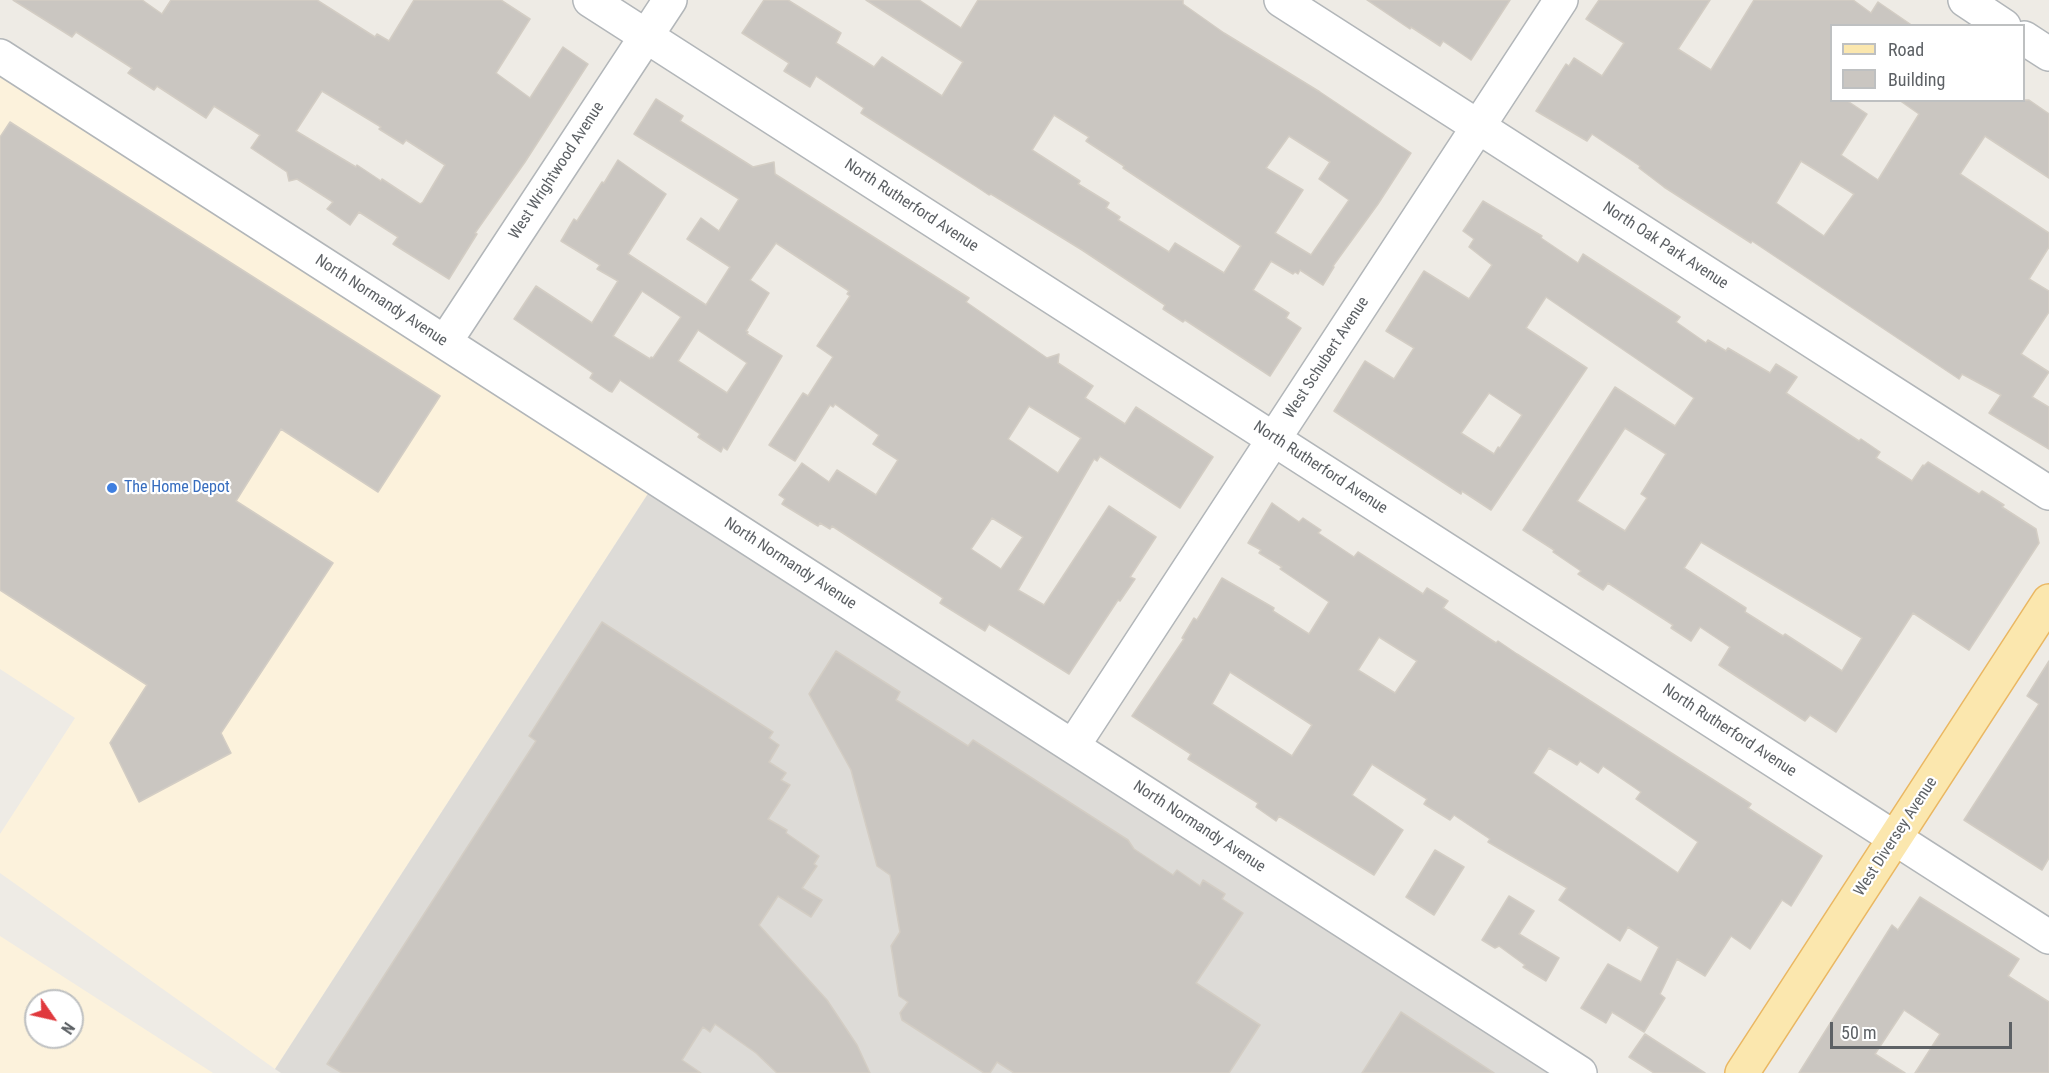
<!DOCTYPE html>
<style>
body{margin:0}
#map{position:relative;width:2049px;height:1073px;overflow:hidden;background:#eeebe5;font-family:"Roboto Condensed",sans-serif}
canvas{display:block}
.legend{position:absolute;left:1830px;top:24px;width:195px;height:78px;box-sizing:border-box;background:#fff;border:2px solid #bec0c1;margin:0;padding:8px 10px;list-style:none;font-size:18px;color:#5d6165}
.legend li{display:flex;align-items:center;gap:12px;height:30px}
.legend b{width:30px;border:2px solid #bec0c1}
.north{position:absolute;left:24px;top:989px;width:60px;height:60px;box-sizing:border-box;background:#fff;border:2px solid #bec0c1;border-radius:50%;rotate:124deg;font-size:16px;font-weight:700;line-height:24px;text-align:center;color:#5d6165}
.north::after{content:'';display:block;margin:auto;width:21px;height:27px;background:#e0393d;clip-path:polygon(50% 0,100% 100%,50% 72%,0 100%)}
.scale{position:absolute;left:1830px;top:1022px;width:182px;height:27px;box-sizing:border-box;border:3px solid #5d6165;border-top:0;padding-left:8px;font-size:18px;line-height:21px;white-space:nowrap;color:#5d6165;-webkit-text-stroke:4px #fff;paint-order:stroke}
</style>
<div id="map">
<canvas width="2049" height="1073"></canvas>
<ul class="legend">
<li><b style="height:8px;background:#fbe7ae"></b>Road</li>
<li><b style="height:16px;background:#cac6c1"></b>Building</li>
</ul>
<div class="north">N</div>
<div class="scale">50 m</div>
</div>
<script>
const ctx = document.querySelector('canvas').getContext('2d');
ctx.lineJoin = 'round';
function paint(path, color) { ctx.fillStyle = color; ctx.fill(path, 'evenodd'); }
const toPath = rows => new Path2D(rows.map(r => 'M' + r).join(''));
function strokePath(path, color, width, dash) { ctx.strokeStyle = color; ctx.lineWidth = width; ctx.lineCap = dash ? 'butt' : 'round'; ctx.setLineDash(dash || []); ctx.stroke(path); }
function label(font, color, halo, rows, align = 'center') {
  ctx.font = font + ' "Roboto Condensed",sans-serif'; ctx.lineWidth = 4.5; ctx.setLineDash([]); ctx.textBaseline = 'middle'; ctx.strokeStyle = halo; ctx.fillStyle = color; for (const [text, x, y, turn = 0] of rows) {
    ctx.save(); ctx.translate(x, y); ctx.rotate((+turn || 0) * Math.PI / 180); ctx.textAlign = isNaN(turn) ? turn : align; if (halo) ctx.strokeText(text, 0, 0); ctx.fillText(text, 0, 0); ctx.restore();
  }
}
const commercial = toPath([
 [0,76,651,489,275,1069,0,873,0,834,75,718,0,669],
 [0,936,213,1073,0,1073],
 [36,1001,72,1001,72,1037,36,1037]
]);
const industrial = toPath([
 [651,489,1559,1073,281,1073,275,1069]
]);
const building = toPath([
 [13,0,142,0,162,14,171,0,317,0,375,37,377,34,389,41,414,0,501,0,530,19,496,73,530,98,563,47,588,64,525,162,475,233,477,234,449,279,393,244,398,237,359,212,350,225,327,209,333,202,297,179,289,181,287,172,251,148,260,135,214,106,206,118,157,86,154,90,128,73,132,68,76,32,72,37,13,0],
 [322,91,381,127,379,129,403,144,406,140,445,165,423,202,420,204,382,179,381,181,357,165,356,167,296,131,322,91],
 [764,0,788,0,841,33,836,43,874,67,882,57,942,96,963,62,866,0,919,0,961,28,978,0,1183,0,1183,4,1224,33,1320,92,1411,153,1378,204,1333,266,1334,267,1323,285,1300,270,1298,274,1295,272,1293,274,1271,261,1253,290,1289,313,1286,318,1301,328,1270,376,1185,320,1183,322,1163,309,1165,305,1082,250,991,194,989,195,977,187,861,113,864,108,816,76,810,87,784,71,789,63,742,33,764,0],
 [1054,115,1089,137,1086,141,1124,166,1123,168,1241,246,1224,273,1175,243,1169,252,1118,220,1120,217,1106,208,1109,203,1078,184,1080,181,1032,150,1054,115],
 [1289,136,1330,162,1319,179,1349,200,1311,255,1275,233,1303,190,1266,168,1289,136],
 [1367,0,1510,0,1471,60,1443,41,1440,46,1411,27,1410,29,1367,0],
 [1599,0,1710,0,1678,49,1711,70,1754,0,1853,0,1871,13,1878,2,1913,26,1832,26,1832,100,1846,100,1867,114,1841,155,1878,180,1919,114,1899,100,2029,100,2049,114,2049,178,1985,136,1960,174,2049,233,2049,247,2029,279,2049,291,2049,312,2021,354,2049,372,2032,397,2049,407,2049,449,1989,413,2001,395,1962,374,1959,379,1752,241,1751,243,1664,187,1639,168,1640,166,1592,134,1587,141,1536,111,1566,64,1569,66,1574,58,1602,76,1624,43,1586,19,1599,0],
 [1801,161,1854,194,1824,236,1776,203,1801,161],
 [656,99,683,116,680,121,753,167,774,162,775,174,969,298,966,302,1047,358,1059,354,1058,363,1093,386,1085,398,1125,424,1136,407,1213,457,1180,508,1100,456,1097,461,1094,459,1018,590,1044,605,1109,506,1156,537,1130,577,1135,579,1120,601,1118,600,1069,674,989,624,985,631,940,603,943,598,832,526,830,529,820,523,818,526,782,504,785,499,779,495,802,463,829,482,837,470,876,495,898,460,873,444,879,435,835,404,833,407,830,405,795,461,769,445,803,393,808,396,833,357,817,346,850,296,847,294,849,291,776,243,750,280,769,293,746,331,748,332,747,334,782,356,727,450,723,447,721,452,698,437,700,434,620,380,612,392,609,391,590,378,593,373,514,319,536,286,592,323,618,281,597,269,600,265,561,241,574,219,577,221,602,182,604,183,618,160,666,194,628,254,706,305,730,267,687,239,701,218,719,231,739,199,634,134,656,99],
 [642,291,681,317,653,358,651,357,650,359,613,336,642,291],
 [698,330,747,363,727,393,678,361,698,330],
 [1029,406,1081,438,1058,473,1008,439,1029,406],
 [992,518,1023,537,1001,569,971,549,992,518],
 [10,122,440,396,378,492,281,429,236,501,333,563,221,733,231,753,139,802,110,743,147,685,0,590,0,137,10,122],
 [1483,201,1542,236,1541,238,1578,263,1583,254,1680,317,1676,322,1706,343,1708,340,1726,351,1728,348,1770,373,1776,364,1797,377,1786,393,1859,441,1861,439,1880,452,1876,458,1912,481,1923,465,1924,466,1928,462,1979,494,1982,491,2004,505,2002,507,2036,529,2039,543,1969,650,1913,613,1836,732,1810,715,1805,721,1719,665,1730,647,1700,627,1691,641,1671,628,1673,625,1608,583,1603,590,1578,574,1581,571,1553,552,1554,550,1523,530,1615,387,1675,426,1694,398,1546,297,1526,328,1587,368,1491,510,1462,491,1461,494,1334,411,1365,361,1394,379,1414,348,1386,331,1424,271,1469,299,1492,265,1469,247,1474,239,1463,231,1483,201],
 [1489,393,1522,415,1500,448,1498,447,1494,454,1461,433,1489,393],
 [1625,428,1666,454,1641,494,1647,498,1625,531,1577,501,1625,428],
 [1701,542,1862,638,1842,671,1785,634,1783,636,1745,612,1746,608,1684,568,1701,542],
 [1272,503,1299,522,1303,518,1321,530,1318,533,1354,557,1358,552,1423,594,1427,588,1448,601,1443,608,1496,643,1498,641,1517,654,1751,804,1748,808,1822,856,1791,906,1782,900,1750,949,1731,936,1705,976,1677,959,1660,994,1665,998,1644,1032,1612,1012,1606,1023,1581,1008,1608,964,1641,982,1659,947,1628,927,1620,941,1559,900,1567,888,1488,842,1490,839,1454,815,1450,820,1424,804,1427,799,1372,764,1352,795,1403,830,1374,875,1279,816,1276,821,1256,807,1258,803,1188,759,1191,754,1132,716,1184,639,1182,638,1194,618,1197,620,1222,578,1274,608,1273,611,1309,634,1329,602,1280,569,1282,567,1259,553,1261,550,1248,543,1272,503],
 [1379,637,1417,661,1395,693,1358,670,1379,637],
 [1230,672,1312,725,1292,756,1212,704,1230,672],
 [1549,748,1577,765,1580,761,1598,773,1603,766,1641,792,1636,799,1698,842,1678,873,1533,773,1549,748],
 [602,622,773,732,769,738,779,745,769,762,786,773,781,780,790,785,768,819,787,830,786,833,819,856,814,864,817,866,802,888,822,900,811,917,778,896,759,925,827,1000,857,1045,870,1073,777,1073,756,1053,715,1024,710,1032,703,1027,682,1060,701,1073,342,1073,327,1064,536,741,529,736,602,622],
 [836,651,900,692,896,700,968,746,973,740,1128,840,1134,849,1173,875,1177,870,1200,886,1203,880,1225,894,1222,899,1243,913,1196,983,1260,1025,1229,1073,1014,1073,997,1062,990,1073,984,1073,902,1020,900,1013,908,1002,899,996,891,946,900,932,890,875,877,866,851,770,809,694,836,651],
 [2049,661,2049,858,2042,870,1964,820,2039,704,2027,696,2049,661],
 [1435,850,1464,867,1434,915,1406,897,1435,850],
 [1509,896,1534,911,1519,934,1559,958,1546,981,1523,967,1525,965,1499,946,1495,948,1482,940,1509,896],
 [1920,897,2019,959,2008,976,2049,1002,2049,1073,1915,1073,1940,1034,1904,1010,1875,1054,1905,1073,1799,1073,1892,925,1898,930,1920,897],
 [1401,1012,1494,1073,1362,1073,1401,1012],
 [1645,1034,1705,1073,1654,1073,1629,1057,1645,1034]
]);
const minor = toPath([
 [590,0,2049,937],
 [1281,0,2049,493],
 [1965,0,2004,26],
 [2024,38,2049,54],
 [0,56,1580,1073],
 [445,342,670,0],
 [1073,746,1561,0]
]);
const major = toPath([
 [1742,1073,2049,601]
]);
const markers = [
 [112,488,6,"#3f7fe0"]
];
const streetNames = [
 ["West Wrightwood Avenue",557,171,-57],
 ["North Rutherford Avenue",911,206,33],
 ["North Oak Park Avenue",1665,246,33],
 ["North Normandy Avenue",381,301,33],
 ["West Schubert Avenue",1327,358,-57],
 ["North Rutherford Avenue",1320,468,33],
 ["North Normandy Avenue",790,564,33],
 ["North Rutherford Avenue",1729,731,33],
 ["North Normandy Avenue",1199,827,33],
 ["West Diversey Avenue",1896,837,-57]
];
const shopNames = [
 ["The Home Depot",124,488]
];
paint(commercial, '#fcf2dc');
paint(industrial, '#dddbd7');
paint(building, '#cac6c1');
strokePath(building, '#d3cdc4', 1.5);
strokePath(minor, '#b2b6b9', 36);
strokePath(major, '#eab762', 36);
strokePath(minor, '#fff', 33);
strokePath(major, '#fbe7ae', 33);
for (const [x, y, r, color] of markers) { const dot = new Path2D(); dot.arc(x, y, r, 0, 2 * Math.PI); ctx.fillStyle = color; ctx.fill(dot); strokePath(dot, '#fff', 2); }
label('16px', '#5d6165', '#fff', streetNames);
label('16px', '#366cbe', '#fff', shopNames, 'left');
</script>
